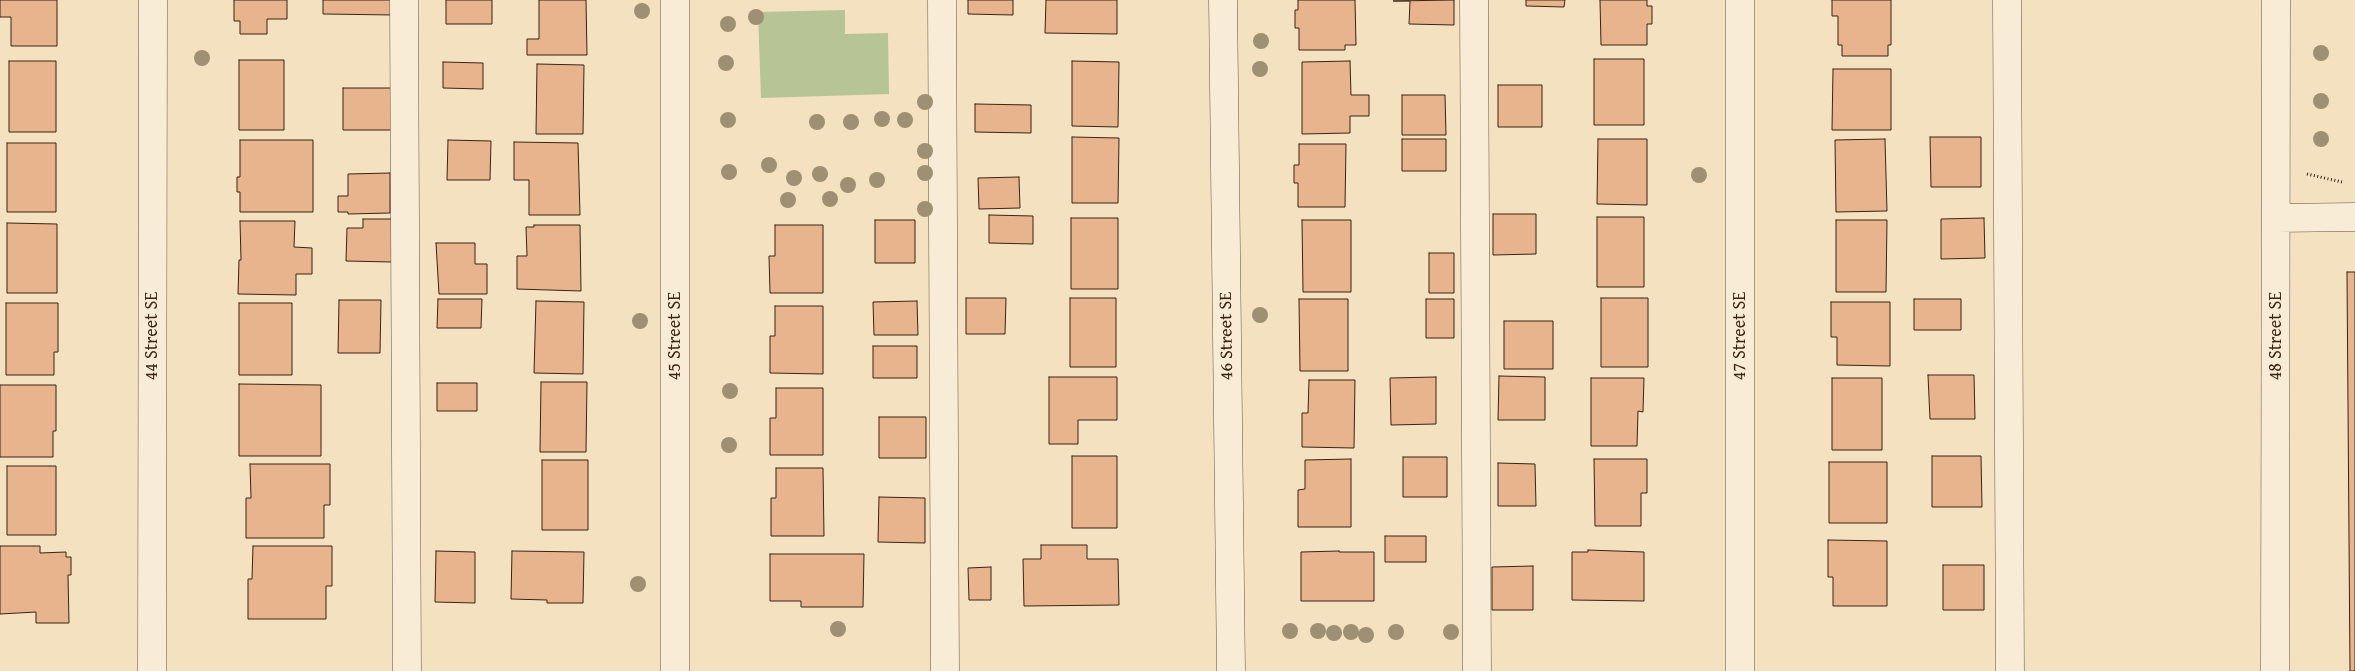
<!DOCTYPE html>
<style>
body{margin:0}
canvas{display:block;background:#f4e1c0}
</style>
<canvas width="2355" height="671"></canvas>
<script>
const ctx = document.querySelector('canvas').getContext('2d');
ctx.lineJoin = 'round';
function paint(path, color) { ctx.fillStyle = color; ctx.fill(path, 'evenodd'); }
const toPath = rows => new Path2D(rows.map(r => 'M' + r).join(''));
function strokePath(path, color, width, dash) { ctx.strokeStyle = color; ctx.lineWidth = width; ctx.lineCap = dash ? 'butt' : 'round'; ctx.setLineDash(dash || []); ctx.stroke(path); }
function label(font, color, halo, rows, align = 'center') {
  ctx.font = font + ' "Gentium Book Plus",serif'; ctx.lineWidth = 4; ctx.setLineDash([]); ctx.textBaseline = 'middle'; ctx.strokeStyle = halo; ctx.fillStyle = color; for (const [text, x, y, turn = 0] of rows) {
    ctx.save(); ctx.translate(x, y); ctx.rotate((+turn || 0) * Math.PI / 180); ctx.textAlign = isNaN(turn) ? turn : align; if (halo) ctx.strokeText(text, 0, 0); ctx.fillText(text, 0, 0); ctx.restore();
  }
}
const green = toPath([
 [845,10,845,34,888,33,889,94,761,98,758,12]
]);
const building = toPath([
 [0,0,57,0,57,46,11,46,11,17,0,17,0,0],
 [234,0,287,0,287,19,267,19,267,34,240,34,240,21,234,21,234,0],
 [323,0,393,0,394,15,323,14,323,0],
 [446,0,492,0,492,24,446,24,446,0],
 [539,0,586,0,587,55,527,55,527,39,539,39,539,0],
 [968,0,1013,0,1013,15,968,14,968,0],
 [1046,0,1117,0,1117,34,1045,33,1046,0],
 [1298,0,1355,0,1356,45,1345,45,1345,50,1299,50,1299,28,1295,28,1295,10,1298,10,1298,0],
 [1454,0,1454,25,1409,24,1410,1,1393,1,1454,0],
 [1526,0,1565,0,1564,7,1526,6,1526,0],
 [1600,0,1647,0,1647,6,1652,6,1652,24,1647,24,1647,45,1601,45,1600,0],
 [1832,0,1891,0,1891,45,1888,45,1888,56,1842,56,1842,45,1838,45,1838,16,1832,16,1832,0],
 [1594,59,1644,59,1644,125,1594,125,1594,59],
 [239,60,284,60,284,130,239,130,239,60],
 [9,61,56,61,56,132,9,132,9,61],
 [1072,61,1119,62,1118,127,1072,126,1072,61],
 [1350,61,1351,95,1369,95,1369,116,1350,116,1350,133,1302,134,1302,62,1350,61],
 [443,62,483,63,483,89,443,88,443,62],
 [537,64,584,65,583,134,536,134,537,64],
 [1833,69,1891,69,1891,130,1832,130,1833,69],
 [1498,85,1542,85,1542,127,1498,127,1498,85],
 [343,88,391,88,392,130,343,130,343,88],
 [1402,95,1445,95,1446,135,1402,135,1402,95],
 [975,104,1031,105,1031,133,975,132,975,104],
 [1072,137,1119,138,1118,203,1072,203,1072,137],
 [1930,137,1981,137,1981,187,1931,187,1930,137],
 [1402,139,1446,139,1446,171,1402,171,1402,139],
 [1598,139,1647,139,1647,205,1597,204,1598,139],
 [1885,139,1887,211,1836,212,1835,140,1885,139],
 [240,140,313,140,313,212,240,212,240,192,237,192,237,177,240,177,240,140],
 [448,140,491,141,490,180,447,180,448,140],
 [514,142,578,143,580,215,529,215,529,180,514,180,514,142],
 [7,143,56,143,56,212,7,212,7,143],
 [1299,144,1346,144,1345,207,1298,207,1298,183,1294,183,1294,165,1299,165,1299,144],
 [390,173,390,213,348,214,348,212,338,212,338,196,348,196,348,174,390,173],
 [1019,177,1020,208,979,209,978,178,1019,177],
 [1493,214,1536,214,1536,254,1493,255,1493,214],
 [989,215,1033,216,1033,244,989,243,989,215],
 [1597,217,1644,217,1644,287,1597,287,1597,217],
 [1071,218,1118,218,1118,289,1071,289,1071,218],
 [1984,218,1985,258,1941,259,1941,219,1984,218],
 [363,219,392,219,393,262,346,261,347,228,363,228,363,219],
 [875,220,915,220,915,263,875,263,875,220],
 [1302,220,1351,220,1351,292,1303,292,1302,220],
 [1836,220,1887,220,1886,292,1836,292,1836,220],
 [240,221,295,221,294,247,312,248,312,274,296,274,296,295,238,294,239,260,241,260,240,221],
 [7,223,57,224,57,293,7,293,7,223],
 [534,225,580,225,581,291,517,289,517,256,527,256,526,227,534,227,534,225],
 [775,225,823,225,823,293,770,293,769,256,775,256,775,225],
 [436,243,475,243,475,264,487,264,487,294,439,294,436,243],
 [1429,253,1454,253,1454,293,1429,293,1429,253],
 [2347,272,2355,272,2355,671,2350,671,2347,272],
 [966,298,1006,298,1005,334,966,334,966,298],
 [1070,298,1116,298,1116,367,1070,367,1070,298],
 [1601,298,1648,298,1648,367,1601,367,1601,298],
 [438,299,482,299,481,328,437,328,438,299],
 [1299,299,1348,299,1348,371,1300,371,1299,299],
 [1426,299,1454,299,1454,338,1426,338,1426,299],
 [1914,299,1961,299,1961,330,1914,330,1914,299],
 [339,300,381,300,380,353,338,353,339,300],
 [536,301,584,302,583,374,534,373,536,301],
 [917,301,918,335,874,335,873,302,917,301],
 [1831,302,1890,302,1890,366,1837,365,1837,337,1831,337,1831,302],
 [6,303,58,303,58,352,54,352,54,375,6,375,6,303],
 [239,303,292,303,292,375,239,375,239,303],
 [775,306,823,306,823,374,770,373,770,336,775,336,775,306],
 [1504,321,1553,321,1553,369,1504,369,1504,321],
 [873,346,917,346,917,378,873,378,873,346],
 [1928,375,1974,375,1975,419,1930,419,1928,375],
 [1499,376,1545,377,1545,420,1498,420,1499,376],
 [1049,377,1117,377,1117,420,1078,420,1078,444,1049,444,1049,377],
 [1436,377,1436,424,1391,425,1390,378,1436,377],
 [1591,378,1644,378,1643,412,1638,411,1637,446,1591,446,1591,378],
 [1832,378,1882,378,1882,450,1832,450,1832,378],
 [1309,380,1355,380,1354,448,1302,447,1302,413,1308,413,1309,380],
 [541,382,587,382,586,452,540,452,541,382],
 [437,383,477,383,477,411,437,411,437,383],
 [239,384,321,385,321,456,239,456,239,384],
 [0,385,56,385,56,431,53,431,53,457,0,457,0,385],
 [776,388,823,388,823,455,770,455,770,418,776,418,776,388],
 [879,417,926,417,926,458,879,458,879,417],
 [1072,456,1117,456,1117,528,1072,528,1072,456],
 [1932,456,1981,456,1982,507,1932,507,1932,456],
 [1403,457,1447,457,1447,497,1403,497,1403,457],
 [1351,459,1351,527,1298,527,1298,490,1305,489,1305,460,1351,459],
 [1594,459,1647,459,1647,493,1641,493,1641,526,1595,526,1594,459],
 [542,460,588,460,588,530,542,530,542,460],
 [1829,462,1887,462,1887,523,1829,523,1829,462],
 [1498,463,1535,464,1536,506,1498,506,1498,463],
 [250,464,330,464,330,505,324,505,324,538,246,538,246,498,251,498,250,464],
 [7,466,56,466,56,535,7,535,7,466],
 [776,468,823,468,824,536,771,536,771,498,776,498,776,468],
 [879,497,925,498,925,543,878,542,879,497],
 [1385,536,1426,536,1426,562,1385,562,1385,536],
 [1828,540,1887,541,1887,606,1833,606,1833,577,1828,577,1828,540],
 [1041,545,1087,545,1087,559,1118,559,1119,605,1024,606,1023,559,1041,559,1041,545],
 [0,546,40,546,40,553,66,552,66,557,71,557,71,575,68,575,69,623,36,623,36,612,0,614,0,546],
 [253,546,332,546,332,586,326,586,326,619,248,619,248,579,252,579,253,546],
 [1588,550,1644,552,1644,601,1572,600,1572,552,1588,552,1588,550],
 [436,551,475,552,475,603,435,602,436,551],
 [512,551,584,552,583,603,547,603,547,600,511,599,512,551],
 [1339,551,1339,552,1374,552,1374,601,1301,601,1301,552,1339,551],
 [770,554,864,554,863,607,801,607,801,601,770,601,770,554],
 [1943,565,1984,565,1984,610,1943,610,1943,565],
 [1533,566,1533,610,1492,610,1492,567,1533,566],
 [991,567,991,600,969,600,968,568,991,567]
]);
const path = toPath([
 [2307,174,2342,182]
]);
const minor = toPath([
 [404,0,407,671],
 [942,0,945,671],
 [1223,0,1231,671],
 [1474,0,1477,671],
 [2007,0,2010,671],
 [2276,218,2355,217],
 [152,671,153,0],
 [675,671,675,0],
 [1740,671,1740,0],
 [2275,671,2276,0]
]);
const trees = [
 [642,11],
 [756,17],
 [728,24],
 [1261,41],
 [2321,53],
 [202,58],
 [726,63],
 [1260,69],
 [2321,101],
 [925,102],
 [882,119],
 [728,120],
 [905,120],
 [817,122],
 [851,122],
 [2321,139],
 [925,151],
 [769,165],
 [729,172],
 [925,173],
 [820,174],
 [1699,175],
 [794,178],
 [877,180],
 [848,185],
 [830,199],
 [788,200],
 [925,209],
 [1260,315],
 [640,321],
 [730,391],
 [729,445],
 [638,584],
 [838,629],
 [1290,631],
 [1318,631],
 [1351,632],
 [1396,632],
 [1451,632],
 [1334,633],
 [1366,635]
];
const streetNames = [
 ["44 Street SE",152,336,-90],
 ["45 Street SE",675,336,-90],
 ["46 Street SE",1227,336,-91],
 ["47 Street SE",1740,336,-90],
 ["48 Street SE",2276,336,-90]
];
paint(green, '#b6c496');
paint(building, '#e7b48e');
strokePath(building, '#3a2413', 1);
strokePath(minor, '#68533e', 29);
strokePath(path, '#3a2413', 3, [1, 2.5]);
strokePath(minor, '#f8ecd6', 28);
ctx.fillStyle = '#9f8f73';
for (const [x, y] of trees) { ctx.beginPath(); ctx.arc(x, y, 8, 0, 2 * Math.PI); ctx.fill(); }
label('18px', '#3a2413', '#f8ecd6', streetNames);
</script>
